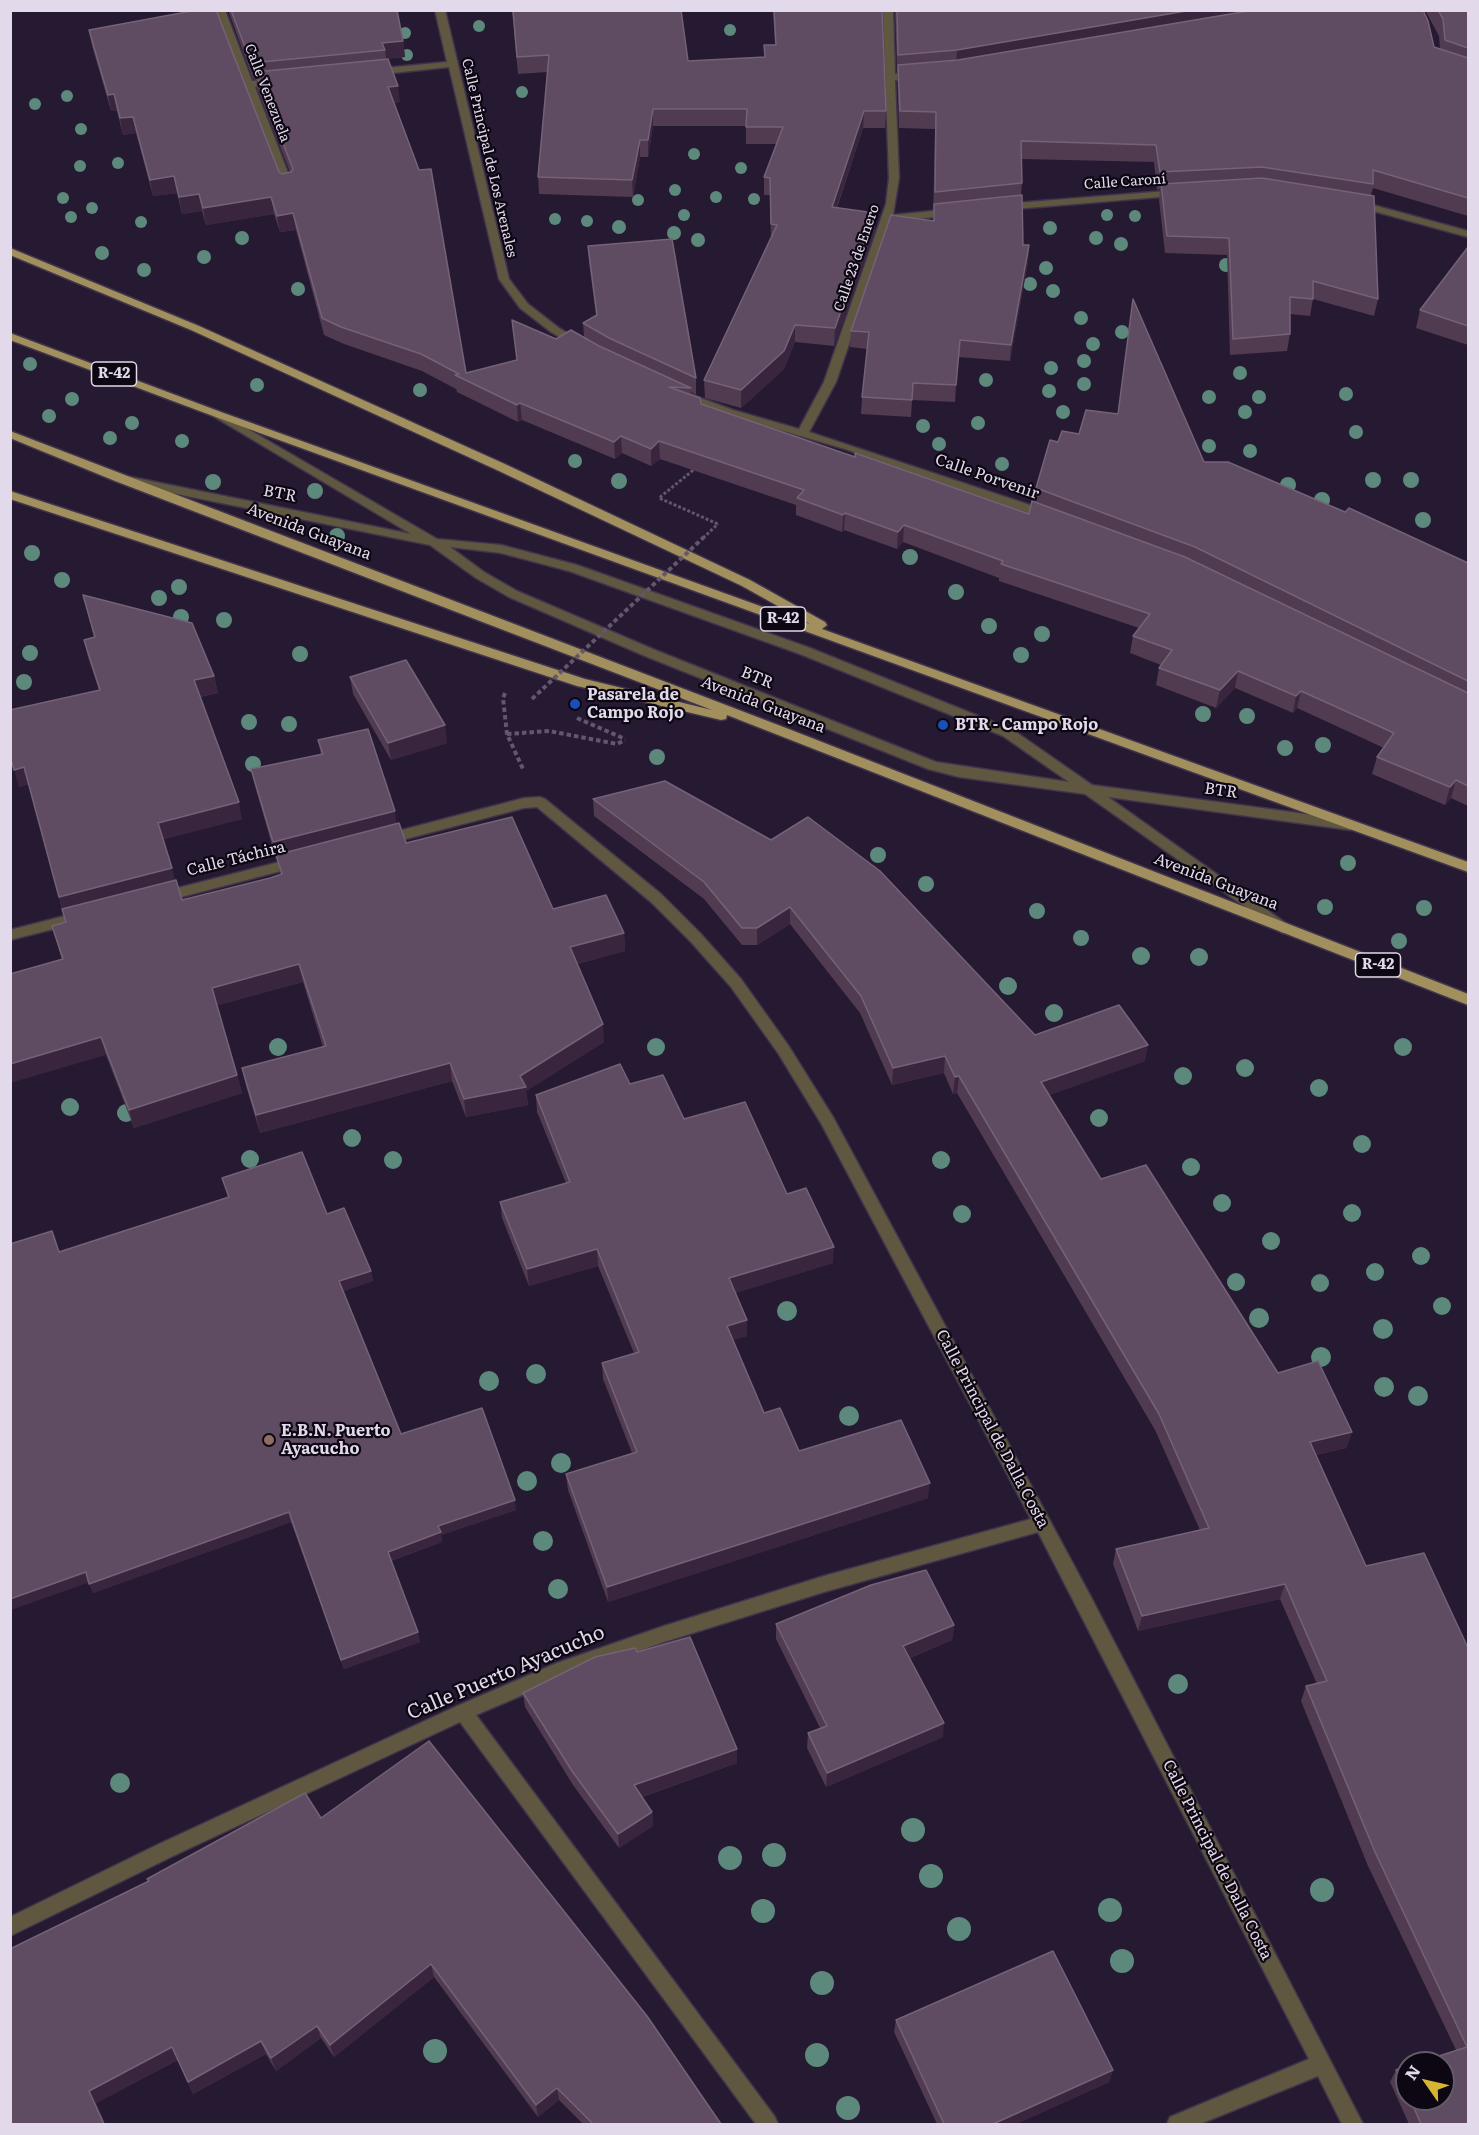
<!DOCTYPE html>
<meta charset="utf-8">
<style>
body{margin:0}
#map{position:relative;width:1479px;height:2135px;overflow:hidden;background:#261932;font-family:Literata,serif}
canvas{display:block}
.frame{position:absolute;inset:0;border:12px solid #e2d9ea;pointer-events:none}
.north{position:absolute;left:1395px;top:2051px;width:60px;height:60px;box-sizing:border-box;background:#0c0712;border:2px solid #625b68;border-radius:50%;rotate:304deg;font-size:16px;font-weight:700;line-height:24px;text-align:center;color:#e2d9ea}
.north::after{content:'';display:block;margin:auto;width:21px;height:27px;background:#d6b534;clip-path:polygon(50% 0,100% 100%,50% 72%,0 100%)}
</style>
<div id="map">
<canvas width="1479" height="2135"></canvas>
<div class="frame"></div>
<div class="north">N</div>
</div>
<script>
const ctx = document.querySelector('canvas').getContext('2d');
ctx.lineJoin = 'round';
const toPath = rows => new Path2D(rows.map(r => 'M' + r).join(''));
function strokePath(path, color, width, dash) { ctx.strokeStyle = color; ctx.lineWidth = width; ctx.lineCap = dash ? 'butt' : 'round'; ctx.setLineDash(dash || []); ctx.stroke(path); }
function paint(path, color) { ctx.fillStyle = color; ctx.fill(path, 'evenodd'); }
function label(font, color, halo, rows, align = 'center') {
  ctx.font = font + ' Literata,serif'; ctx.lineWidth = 4.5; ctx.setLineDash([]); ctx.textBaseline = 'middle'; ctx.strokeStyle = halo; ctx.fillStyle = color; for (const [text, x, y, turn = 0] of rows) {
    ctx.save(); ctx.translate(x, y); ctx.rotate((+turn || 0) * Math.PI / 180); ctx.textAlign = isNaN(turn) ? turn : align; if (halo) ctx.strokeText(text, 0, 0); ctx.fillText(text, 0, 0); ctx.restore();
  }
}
const pathFar1 = toPath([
 [697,467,659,498,718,524]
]);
const path = toPath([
 [505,693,503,698,507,734,523,769],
 [577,718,625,739],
 [507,734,549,731,617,744,625,740]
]);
const service = toPath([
 [217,411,437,539,501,545,577,565,810,648,1013,730,1092,785,1350,820,1357,825,1350,830,1108,797,1294,929,1292,933,1282,933,1085,794,959,777,928,769,645,656,509,597,476,578,430,545,127,484,127,478,131,477,411,534,213,416,213,412,217,411],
 [450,547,501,553,569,571,800,654,1003,736,1069,782,936,762,655,650,517,591,484,572,450,547]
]);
const minor = toPath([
 [215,10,225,10,252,81,276,79,281,82,276,85,255,87,293,186,292,188,283,186,215,10],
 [435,10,445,10,509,279,528,304,559,328,584,343,584,347,576,347,551,332,520,308,499,279,449,67,374,75,369,72,374,69,447,62,435,10],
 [883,10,893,10,895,74,918,72,923,75,918,78,895,80,899,178,893,215,952,209,957,212,952,215,891,222,836,382,809,432,1051,512,1051,518,1043,518,845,449,725,414,677,395,679,393,687,393,733,410,799,429,824,382,886,204,889,178,883,10],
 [1179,190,1184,193,1183,195,1003,210,998,207,1003,204,1179,190],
 [1355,200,1468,231,1468,237,1351,205,1350,203,1355,200],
 [540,797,545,799,661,894,701,934,741,979,788,1045,833,1117,1092,1599,1363,2124,1342,2124,1318,2076,1200,2124,1167,2124,1170,2117,1309,2059,1038,1532,824,1592,664,1642,567,1676,476,1715,775,2117,778,2124,756,2124,460,1722,173,1856,10,1936,10,1917,159,1844,457,1706,557,1663,664,1626,824,1576,1031,1519,822,1125,778,1053,731,987,691,942,651,902,537,807,524,808,383,845,376,840,383,835,524,798,540,797],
 [299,857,306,862,304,865,162,902,155,897,162,892,299,857],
 [84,911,91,916,89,920,10,940,10,930,84,911]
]);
const primary = toPath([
 [10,248,199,326,507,465,750,580,825,622,827,625,822,629,1468,862,1468,872,213,416,10,340,10,333,221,412,810,624,742,586,499,471,191,330,10,255,10,248],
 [10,431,786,728,1468,994,1468,1005,727,715,726,719,721,720,577,686,10,499,10,491,585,679,712,710,115,481,10,438,10,431]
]);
const pathBridgeFar1 = toPath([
 [703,538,718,524]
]);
const pathBridge = toPath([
 [532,699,704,537]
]);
const trees = [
 [479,26,6],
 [730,30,6],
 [405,33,6],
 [407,55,6],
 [522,92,6],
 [67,96,6],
 [35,104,6],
 [81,129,6],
 [694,154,6],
 [118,163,6],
 [80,166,6],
 [741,168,6],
 [675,190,6],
 [716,197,6],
 [63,198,6],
 [754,199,6],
 [638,200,6],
 [92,208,6],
 [684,215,6],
 [1107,215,6],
 [1135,216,6],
 [71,217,6],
 [555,219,6],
 [587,221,6],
 [141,222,6],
 [619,227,7],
 [1050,228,7],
 [674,233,7],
 [242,238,7],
 [1096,238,7],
 [698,240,7],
 [1121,244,7],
 [102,253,7],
 [204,257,7],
 [1226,265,7],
 [1046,268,7],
 [144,270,7],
 [1030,284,7],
 [298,289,7],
 [1053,291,7],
 [1081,318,7],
 [1122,332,7],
 [1093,344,7],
 [1084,361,7],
 [30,364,7],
 [1051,368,7],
 [1240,373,7],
 [986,380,7],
 [1084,384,7],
 [257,385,7],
 [420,390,7],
 [1049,391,7],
 [1346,394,7],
 [1209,397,7],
 [1259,397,7],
 [72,399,7],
 [1063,412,7],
 [1245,412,7],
 [49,416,7],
 [132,423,7],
 [978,423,7],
 [923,426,7],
 [1356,432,7],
 [110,438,7],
 [182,441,7],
 [939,444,7],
 [1209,446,7],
 [1250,451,7],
 [575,461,7],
 [1002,464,7],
 [1373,480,8],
 [1411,480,8],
 [619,481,8],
 [213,482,8],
 [1288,485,8],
 [315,491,8],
 [1322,500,8],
 [1423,520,8],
 [337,536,8],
 [32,553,8],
 [910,557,8],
 [62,580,8],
 [179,587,8],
 [956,592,8],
 [159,598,8],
 [181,617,8],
 [224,620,8],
 [989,626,8],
 [1042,634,8],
 [30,653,8],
 [300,654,8],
 [1021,655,8],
 [24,682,8],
 [1203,714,8],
 [1247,716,8],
 [249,722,8],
 [289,724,8],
 [1323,745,8],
 [1285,748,8],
 [657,757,8],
 [253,764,8],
 [878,855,8],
 [1348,863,8],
 [926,884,8],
 [1325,907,8],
 [1424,908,8],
 [1037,911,8],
 [1081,938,8],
 [1399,941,8],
 [1141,956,9],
 [1199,957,9],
 [1008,986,9],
 [1054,1013,9],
 [278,1047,9],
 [656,1047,9],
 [1403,1047,9],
 [1245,1068,9],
 [1183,1076,9],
 [1319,1088,9],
 [70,1107,9],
 [126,1113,9],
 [1099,1118,9],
 [352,1138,9],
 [1362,1144,9],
 [250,1159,9],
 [393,1160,9],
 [941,1160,9],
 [1191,1167,9],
 [1222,1203,9],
 [1352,1213,9],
 [962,1214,9],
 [1271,1241,9],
 [1421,1256,9],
 [1375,1272,9],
 [1236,1282,9],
 [1320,1283,9],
 [1442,1306,9],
 [787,1311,10],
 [1259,1318,10],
 [1383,1329,10],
 [1321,1357,10],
 [536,1374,10],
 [489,1381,10],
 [1384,1387,10],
 [1418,1396,10],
 [849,1416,10],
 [561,1463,10],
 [527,1481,10],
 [543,1541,10],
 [558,1589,10],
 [1178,1684,10],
 [120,1783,10],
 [913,1830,12],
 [774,1855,12],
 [730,1858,12],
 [931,1876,12],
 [1322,1890,12],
 [1110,1910,12],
 [763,1911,12],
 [959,1929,12],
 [1122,1961,12],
 [822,1983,12],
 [435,2051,12],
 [817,2055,12],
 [848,2108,12]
];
const wall = toPath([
 [228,10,397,10,403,41,405,57,386,59,400,102,394,103,466,373,517,360,512,320,556,339,584,337,583,323,596,315,589,263,588,246,696,378,696,395,691,392,691,394,701,404,855,457,1029,514,1034,501,1036,488,1204,462,1345,512,1468,563,1468,806,1451,798,1445,805,1372,774,1377,757,1384,748,1297,708,1293,713,1235,688,1216,708,1156,685,1159,668,1161,665,1130,653,1133,636,1139,628,999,581,999,578,903,542,897,549,844,530,842,532,796,515,796,505,660,459,651,466,622,453,615,459,522,420,518,422,457,392,456,389,422,371,344,344,324,335,296,230,280,232,274,214,206,225,202,211,182,214,177,193,153,196,136,133,123,135,117,111,111,111,92,46,89,30,279,172,282,174,290,172,257,88,256,78,253,79],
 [512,10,688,61,764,57,775,45,773,10,882,10,886,111,885,128,863,128,837,208,875,230,834,346,795,342,784,369,741,408,705,398,704,380,771,238,770,195,764,195,764,177,777,144,746,144,746,126,653,126,648,157,640,157,633,197,539,194,538,177,548,72,518,74],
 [895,10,1423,10,1434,47,1440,49,1439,36,1425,10,1468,10,1468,216,1373,188,1371,195,1378,299,1374,316,1313,299,1310,316,1290,314,1290,334,1287,351,1230,355,1227,255,1165,253,1159,200,1160,189,1157,190,1154,162,1022,159,1022,183,1021,195,1023,245,1029,245,1028,262,1010,361,958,357,955,402,912,400,911,417,861,414,862,397,867,349,850,347,851,331,933,221,935,129,899,128],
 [1468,247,1468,345,1416,328,1420,310],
 [83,595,214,676,218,693,200,697,242,819,163,839,175,881,182,900,281,875,277,859,276,859,255,786,251,769,321,755,318,740,397,824,406,843,553,909,624,933,625,951,577,964,604,1042,526,1091,528,1105,466,1117,452,1081,260,1133,246,1086,242,1068,323,1047,303,982,217,1005,237,1075,242,1093,134,1128,106,1055,62,960,52,926,66,922,62,909,29,784,19,787,99,690,88,657,84,640,94,637],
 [350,677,447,743,391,760,353,694],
 [593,799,1035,1035,1145,1061,1049,1095,1101,1179,1278,1373,1352,1432,1346,1448,1316,1455,1366,1566,1468,1648,1468,2124,1409,2124,1390,2082,1396,2070,1407,2066,1407,2099,1443,2099,1456,2050,1368,1866,1301,1701,1306,1686,1317,1684,1280,1599,1138,1631,1113,1564,1116,1549,1200,1530,1155,1430,957,1093,953,1094,944,1073,892,1085,860,1013,790,924,757,945,742,945,704,899,594,816],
 [630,1084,684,1119,787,1194,833,1263,735,1293,747,1336,733,1340,764,1413,799,1451,928,1498,608,1602,568,1490,566,1474,632,1453,603,1379,602,1363,634,1353,598,1266,529,1286,502,1218,500,1202,566,1183,537,1112,536,1095],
 [222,1178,327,1214,371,1271,373,1281,343,1291,401,1434,516,1510,441,1535,442,1542,391,1561,420,1642,344,1669,291,1522,93,1593,89,1582,10,1610,10,1244,59,1252,228,1197],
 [776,1624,954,1625,952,1640,910,1658,943,1737,826,1787,807,1748,808,1733,820,1728,776,1639],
 [637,1652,737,1749,737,1763,642,1797,652,1812,653,1826,619,1848,573,1785,525,1707,523,1693],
 [321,1818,721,2124,583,2124,559,2100,538,2117,434,1977,334,2057,321,2038,276,2071,266,2054,193,2094,178,2060,96,2103,105,2124,10,2124],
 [896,2020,1113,2070,1109,2082,1016,2124,937,2124,894,2032]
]);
const shadedWall = toPath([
 [1192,10,1280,10,956,67,957,50],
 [403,41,405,57,386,59,385,50,382,43],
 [398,86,400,102,390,103,388,87],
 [114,94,117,111,111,111,108,95],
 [653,109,653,126,648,157,648,140],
 [864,111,863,128,831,224,832,207],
 [133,117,136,133,123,135,120,118],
 [640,140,640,157,633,197,632,180],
 [174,176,177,193,153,196,150,180],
 [199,194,202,211,182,214,179,197],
 [271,197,274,214,206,225,203,208],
 [293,213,296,230,280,232,277,216],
 [875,213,875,230,834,346,835,328],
 [1029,245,1028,262,1010,361,1011,345],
 [795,325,795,342,784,369,741,408,741,390],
 [520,403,522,420,518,422,517,405],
 [621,436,622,453,615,459,614,442],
 [659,441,660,459,651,466,651,449],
 [845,513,844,530,842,532,843,515],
 [904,525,903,542,897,549,898,532],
 [1238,671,1235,688,1216,708,1220,690],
 [214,676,218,693,198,697,194,680],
 [1301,691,1297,708,1293,713,1296,696],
 [445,725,447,743,391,760,388,743],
 [24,767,29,784,19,787,14,770],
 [1456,780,1451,798,1445,805,1450,787],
 [239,802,242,819,162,840,158,823],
 [395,811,397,828,276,859,273,842],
 [172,868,176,885,64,914,59,897],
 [790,907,790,924,757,945,757,928],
 [624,933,625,951,572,965,570,947],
 [299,964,303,982,216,1006,212,988],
 [603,1024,604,1042,526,1091,528,1105,466,1117,464,1099,520,1076],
 [101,1037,106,1055,10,1083,10,1064],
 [1148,1045,1145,1061,1039,1099,1041,1082],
 [945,1056,944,1073,892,1085,893,1068],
 [450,1063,452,1081,260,1133,256,1115],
 [237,1075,242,1093,134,1128,129,1110],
 [959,1076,957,1093,953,1094,955,1077],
 [834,1247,833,1263,729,1295,729,1278],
 [597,1249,598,1266,529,1286,527,1269],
 [371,1271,373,1281,341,1292,339,1281],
 [747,1320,747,1336,727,1342,727,1326],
 [1352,1432,1346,1448,1305,1457,1310,1442],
 [930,1483,928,1498,608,1602,607,1587],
 [515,1500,516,1510,441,1535,442,1542,390,1561,388,1552,438,1526],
 [289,1512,291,1522,93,1593,89,1584],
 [86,1572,90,1582,10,1610,10,1599],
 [1285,1584,1280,1599,1138,1631,1142,1616],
 [954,1625,952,1640,902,1661,903,1646],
 [418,1632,420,1642,344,1669,341,1660],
 [944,1723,943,1737,826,1787,827,1773],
 [737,1749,737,1763,635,1799,634,1785],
 [652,1812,653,1826,619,1848,618,1834],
 [431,1964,434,1977,334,2057,330,2045],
 [317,2026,321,2038,276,2071,271,2058],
 [261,2041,266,2054,193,2094,188,2082],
 [172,2047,178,2060,96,2103,105,2124,104,2124,89,2091],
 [1113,2070,1109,2082,1016,2124,993,2124],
 [557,2088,559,2100,538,2117,536,2105]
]);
const building = toPath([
 [197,10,216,10,279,172,282,174,291,172,293,169,255,72,388,59,398,86,388,87,419,170,431,169,466,373,517,360,512,320,556,339,571,330,599,346,691,388,669,387,700,398,701,404,855,457,855,453,1029,514,1032,501,1185,557,1468,693,1468,786,1456,780,1450,787,1377,757,1394,733,1301,691,1296,696,1238,671,1220,690,1159,668,1172,650,1133,636,1150,614,1001,564,1003,561,904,525,898,532,845,513,843,515,797,498,804,490,659,441,651,449,621,436,614,442,520,403,517,405,455,375,459,374,421,354,341,327,322,318,293,213,277,216,271,197,203,208,199,194,179,197,174,176,150,180,133,117,120,118,114,94,108,95,89,30,197,10],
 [231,10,397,10,403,41,382,43,385,50,251,63,231,10],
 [513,10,681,10,688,61,765,57,764,45,776,45,774,10,882,10,886,111,864,111,832,207,875,213,835,328,795,325,784,351,741,390,704,380,777,225,771,224,770,178,764,177,783,127,746,127,747,109,653,109,648,140,640,140,632,180,538,177,549,55,517,57,513,10],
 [897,10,1192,10,957,50,898,55,897,10],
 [1254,10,1423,10,1428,21,1434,47,1468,58,1468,198,1373,170,1373,184,1262,167,1160,172,1156,145,1021,141,1022,183,935,192,936,112,900,111,898,65,958,60,1254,10],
 [1438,10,1468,10,1468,48,1445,40,1443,19,1438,10],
 [1262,178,1374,196,1378,299,1313,281,1313,299,1290,297,1290,334,1233,339,1229,238,1167,236,1161,184,1262,178],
 [1022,195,1023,245,1029,245,1011,345,960,340,956,385,913,383,912,400,862,397,869,332,851,331,891,215,934,221,934,204,1022,195],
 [672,239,696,378,609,338,583,323,597,315,588,246,672,239],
 [1468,247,1468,326,1420,310,1468,247],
 [1133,299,1204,462,1228,462,1345,512,1349,508,1468,563,1468,681,1195,547,1036,488,1050,440,1058,442,1062,431,1079,434,1086,410,1118,414,1133,299],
 [83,595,192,623,214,676,194,680,239,802,158,823,172,868,59,897,24,767,14,770,10,756,10,710,100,690,84,640,95,637,83,595],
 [406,660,445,725,388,743,350,677,406,660],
 [368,729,395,811,273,842,251,769,323,754,318,740,368,729],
 [665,781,771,840,808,817,880,871,1035,1035,1119,1005,1148,1045,1041,1082,1101,1179,1146,1165,1278,1373,1318,1361,1352,1432,1310,1442,1366,1566,1424,1553,1468,1648,1468,2124,1421,2124,1410,2099,1443,2099,1443,2063,1417,2063,1467,2047,1375,1852,1306,1686,1327,1681,1285,1584,1142,1616,1116,1549,1209,1528,1159,1414,959,1076,955,1077,945,1056,893,1068,861,996,790,907,757,928,742,928,704,882,593,799,665,781],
 [512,817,553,909,606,895,624,933,570,947,603,1024,520,1076,526,1087,464,1099,450,1063,256,1115,242,1068,326,1046,299,964,212,988,237,1075,129,1110,101,1037,10,1064,10,974,63,959,52,926,66,922,62,909,176,880,182,900,270,878,282,874,276,855,399,823,406,843,512,817],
 [620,1064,630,1084,663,1075,684,1119,745,1102,787,1194,806,1188,834,1247,729,1278,747,1320,727,1326,764,1413,780,1408,799,1451,901,1420,930,1483,607,1587,566,1474,637,1452,602,1363,639,1352,597,1249,527,1269,500,1202,570,1182,536,1095,620,1064],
 [302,1152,327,1214,344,1208,371,1271,339,1281,401,1434,482,1408,515,1500,438,1526,441,1532,388,1552,418,1632,341,1660,289,1512,89,1584,86,1572,10,1599,10,1244,52,1231,59,1252,229,1197,222,1178,302,1152],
 [926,1570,954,1625,903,1646,944,1723,827,1773,808,1733,827,1726,776,1624,871,1585,926,1570],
 [690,1637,737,1749,634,1785,652,1812,618,1834,572,1771,523,1693,595,1657,635,1648,637,1652,690,1637],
 [429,1741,647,2016,721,2124,593,2124,557,2088,536,2105,431,1964,330,2045,317,2026,271,2058,261,2041,188,2082,172,2047,89,2091,104,2124,10,2124,10,1949,149,1881,147,1879,305,1793,321,1818,429,1741],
 [1053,1951,1113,2070,993,2124,944,2124,896,2020,1053,1951],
 [1407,2066,1407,2093,1396,2070,1407,2066]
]);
const markers = [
 [575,704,6,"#1a4fb4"],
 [943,725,6,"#1a4fb4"],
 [269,1440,6,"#8d6e63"]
];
const farStreetnames = [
 ["Calle Venezuela",267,93,69],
 ["Calle Principal de Los Arenales",489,158,77],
 ["Calle Caroní",1125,182,-4],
 ["Calle 23 de Enero",857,258,-71]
];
const shields = [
 [114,374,45],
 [783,619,45],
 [1378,965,45]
];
const shieldNames = [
 ["R-42",114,374],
 ["R-42",783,619],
 ["R-42",1378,965]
];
const streetNames = [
 ["Calle Porvenir",987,477,19],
 ["BTR",280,494,11],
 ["Avenida Guayana",309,532,21],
 ["BTR",757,678,22],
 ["Avenida Guayana",763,705,21],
 ["BTR",1221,791,8],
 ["Calle Táchira",236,859,-14],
 ["Avenida Guayana",1216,882,21],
 ["Calle Principal de Dalla Costa",992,1429,62],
 ["Calle Principal de Dalla Costa",1217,1860,63]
];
const poiNames = [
 ["Pasarela de",587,695],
 ["Campo Rojo",587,713],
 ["BTR - Campo Rojo",955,725],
 ["E.B.N. Puerto",281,1431],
 ["Ayacucho",281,1449]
];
const nearStreetnames = [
 ["Calle Puerto Ayacucho",506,1673,-23]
];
strokePath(service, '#40344c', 3);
strokePath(minor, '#40344c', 3);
strokePath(primary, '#40344c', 3);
strokePath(pathFar1, '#62576d', 3, [3, 2]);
strokePath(path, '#62576d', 4, [4.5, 3]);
paint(service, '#605740');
paint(minor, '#605740');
paint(primary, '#a18f5d');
strokePath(pathBridgeFar1, '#62576d', 3, [3, 2]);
strokePath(pathBridge, '#62576d', 4, [4.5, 3]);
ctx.fillStyle = '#5c897b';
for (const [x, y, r] of trees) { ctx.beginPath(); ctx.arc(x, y, r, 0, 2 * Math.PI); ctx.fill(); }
paint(wall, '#503b51');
paint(shadedWall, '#39263e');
paint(building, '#604c62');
strokePath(building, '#746277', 1.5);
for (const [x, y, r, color] of markers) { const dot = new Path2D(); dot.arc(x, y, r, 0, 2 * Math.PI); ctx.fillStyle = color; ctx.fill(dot); strokePath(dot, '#0c0712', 2); }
label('14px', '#e2d9ea', '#0c0712', farStreetnames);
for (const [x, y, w] of shields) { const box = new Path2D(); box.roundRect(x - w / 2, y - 12, w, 24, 4.5); ctx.fillStyle = '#0c0712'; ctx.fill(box); strokePath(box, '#e2d9ea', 1.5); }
label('bold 15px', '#e2d9ea', null, shieldNames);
label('16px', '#e2d9ea', '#0c0712', streetNames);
label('bold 16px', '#e2d9ea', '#0c0712', poiNames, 'left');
label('20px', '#e2d9ea', '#0c0712', nearStreetnames);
</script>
